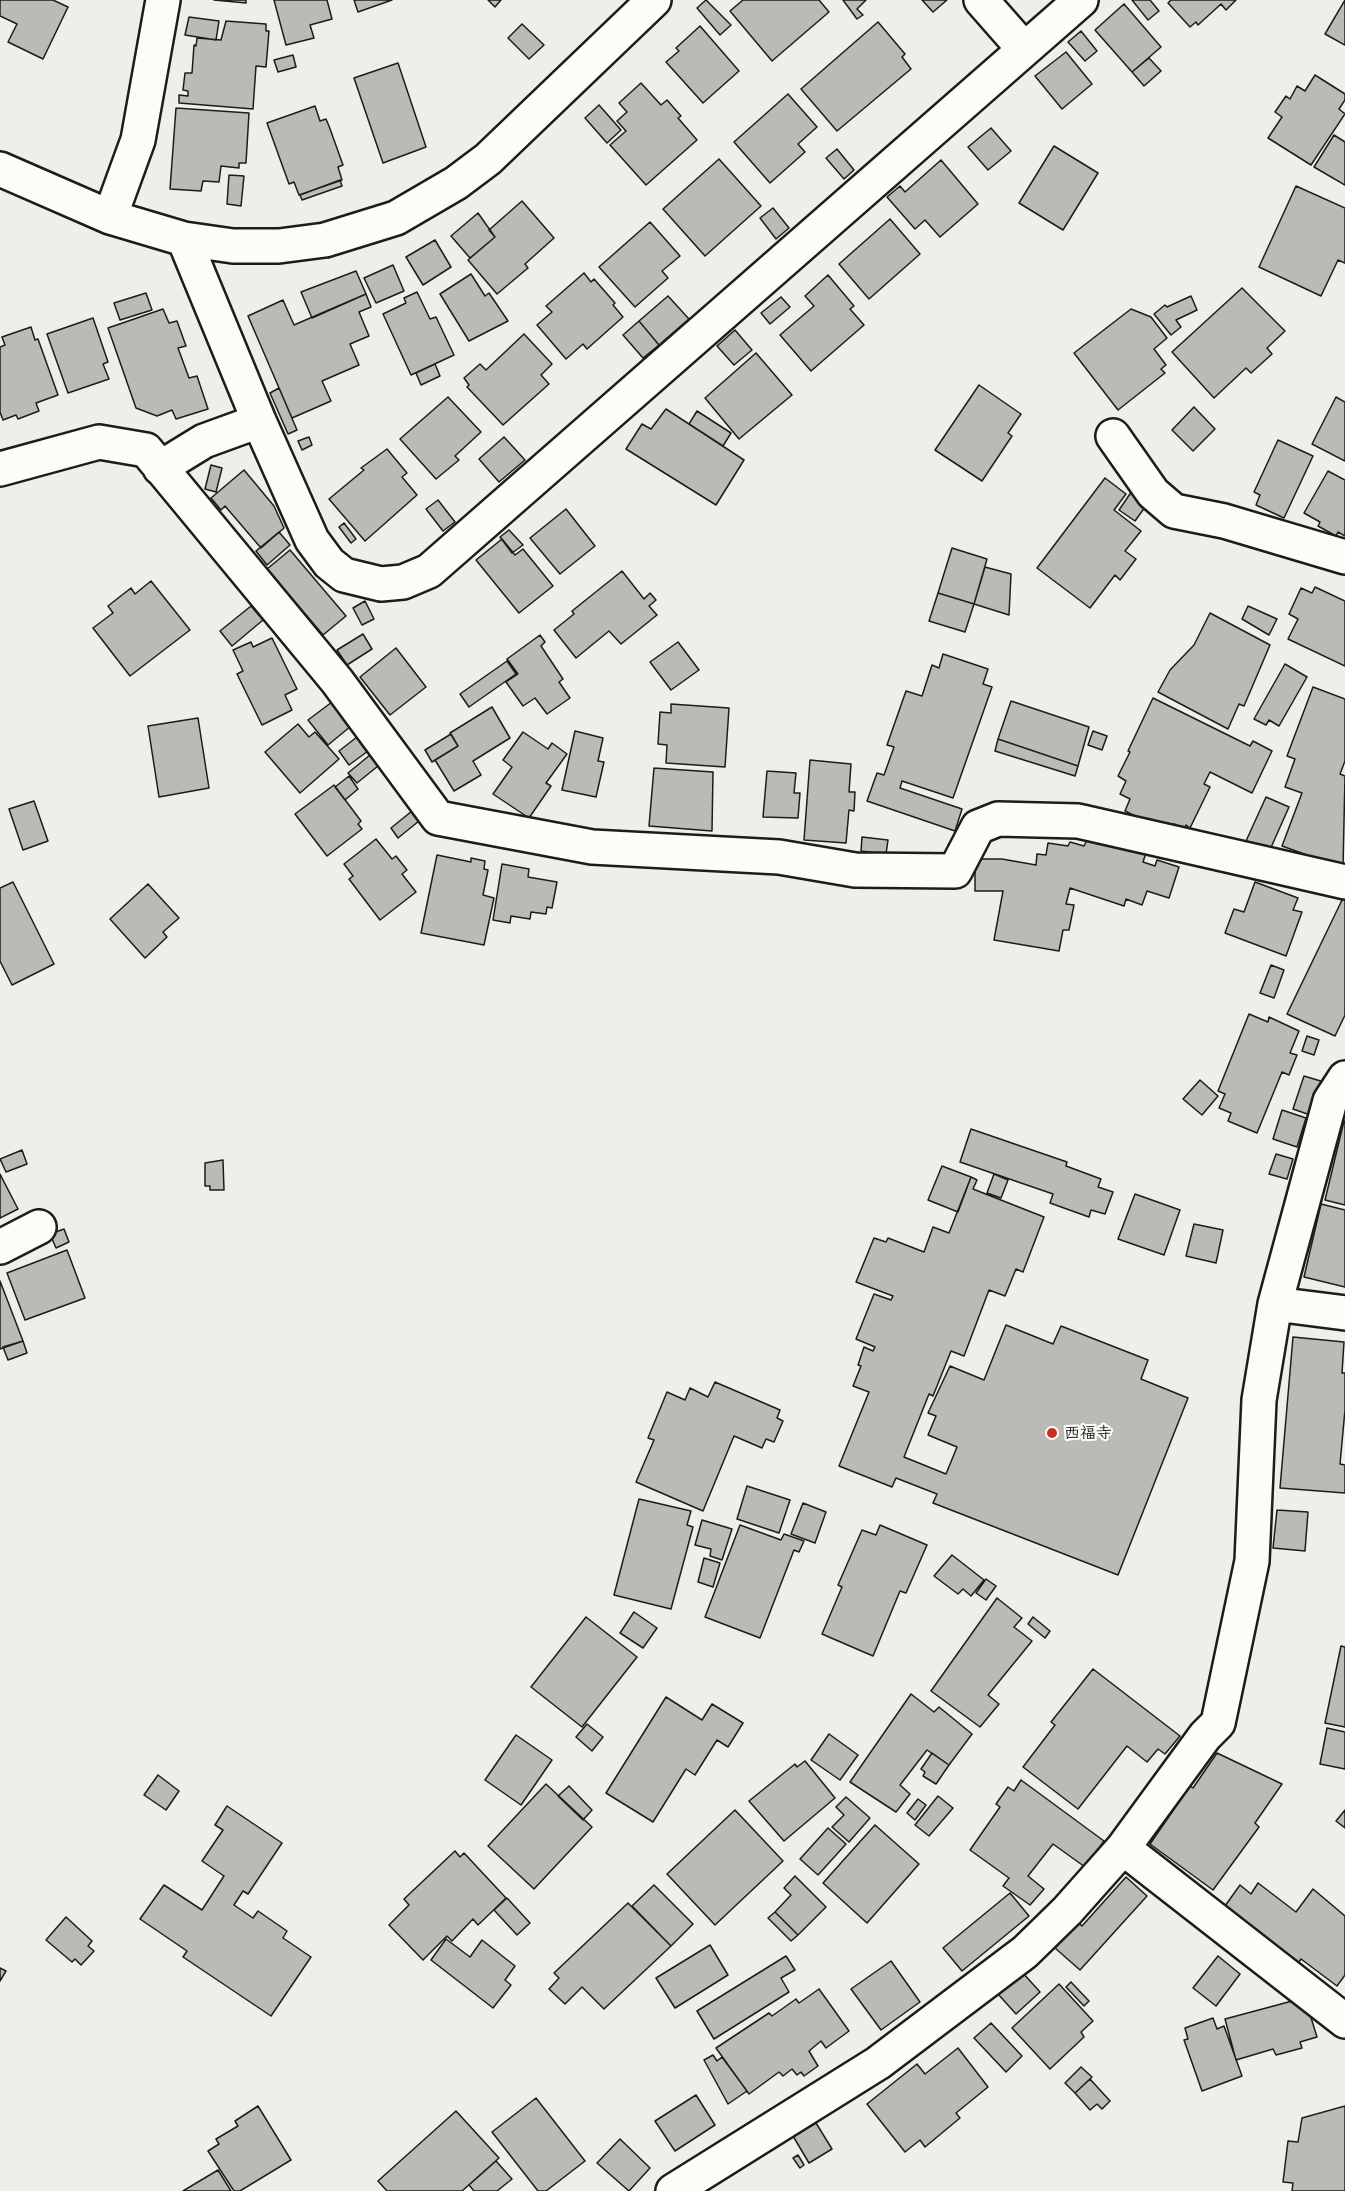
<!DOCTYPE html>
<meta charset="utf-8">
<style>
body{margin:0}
canvas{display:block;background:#f0eeea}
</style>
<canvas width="1345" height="2191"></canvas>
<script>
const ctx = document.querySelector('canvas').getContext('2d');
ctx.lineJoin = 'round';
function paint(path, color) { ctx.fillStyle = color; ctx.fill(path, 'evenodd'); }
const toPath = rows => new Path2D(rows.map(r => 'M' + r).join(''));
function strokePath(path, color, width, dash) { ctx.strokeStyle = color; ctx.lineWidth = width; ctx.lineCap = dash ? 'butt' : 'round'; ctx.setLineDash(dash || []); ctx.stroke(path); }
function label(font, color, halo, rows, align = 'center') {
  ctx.font = font + ' Mali,"Klee One",sans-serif'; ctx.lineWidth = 4.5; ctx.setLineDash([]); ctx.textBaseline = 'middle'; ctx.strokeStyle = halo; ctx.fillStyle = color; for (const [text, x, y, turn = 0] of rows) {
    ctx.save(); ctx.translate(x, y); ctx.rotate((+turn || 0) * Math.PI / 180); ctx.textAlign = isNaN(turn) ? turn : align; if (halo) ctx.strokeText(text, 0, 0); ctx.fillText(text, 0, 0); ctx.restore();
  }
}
const building = toPath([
 [0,0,53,0,68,7,43,59,8,42,17,24,0,16,0,0],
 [214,0,246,0,246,3,214,0],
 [274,0,327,0,332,19,310,25,314,38,286,45,274,0],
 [354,0,392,0,358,12,354,0],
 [488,0,501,0,495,7,488,0],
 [706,0,731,25,720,35,697,8,706,0],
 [743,0,819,0,829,12,772,61,730,11,743,0],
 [843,0,866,0,857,9,863,15,857,19,843,0],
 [922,0,947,0,933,12,922,0],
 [1132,0,1150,0,1159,11,1148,20,1132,0],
 [1171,0,1236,0,1226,10,1221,4,1198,25,1196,22,1190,27,1168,3,1171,0],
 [1345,0,1345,45,1325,34,1345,0],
 [1124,4,1161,47,1132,72,1095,30,1124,4],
 [189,17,219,21,216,40,185,35,189,17],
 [226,21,266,24,266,31,269,31,266,67,256,66,253,109,179,103,179,95,188,96,188,91,183,90,185,73,192,73,194,45,196,46,197,38,221,40,226,21],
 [878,22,905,54,902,57,911,69,837,131,801,89,878,22],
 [522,24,544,45,529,59,508,38,522,24],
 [700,26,739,71,703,103,666,62,679,51,676,48,700,26],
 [1081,31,1097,51,1085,61,1068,42,1081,31],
 [1066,52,1092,84,1062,109,1035,76,1066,52],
 [293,55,296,67,278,72,274,60,293,55],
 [1149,58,1161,71,1144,86,1132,72,1149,58],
 [398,63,426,147,383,163,354,78,398,63],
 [1315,75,1345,94,1345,100,1339,109,1345,114,1311,165,1268,138,1282,117,1275,112,1286,96,1290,99,1297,86,1305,91,1315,75],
 [641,83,661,105,667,100,681,116,678,118,697,140,646,185,610,145,626,131,617,121,627,112,619,103,641,83],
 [788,94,817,127,798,144,805,152,770,183,734,142,788,94],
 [599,105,621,130,607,143,585,118,599,105],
 [315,106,320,121,326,119,329,126,343,165,338,167,342,180,299,195,294,182,289,184,267,123,315,106],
 [176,108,249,113,246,163,239,163,239,168,221,166,219,182,203,181,201,191,170,189,176,108],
 [991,128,1011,151,988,170,968,147,991,128],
 [1334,135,1345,142,1345,185,1314,167,1334,135],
 [1054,146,1098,173,1063,230,1019,203,1054,146],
 [837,149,854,170,844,179,826,158,837,149],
 [719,159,761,206,705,256,663,209,719,159],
 [941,160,978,204,940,237,925,220,915,229,887,197,900,186,905,192,941,160],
 [229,175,244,176,241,206,227,204,229,175],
 [340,180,342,186,302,200,300,195,340,180],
 [1296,186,1345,208,1345,263,1338,260,1321,296,1259,267,1296,186],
 [522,201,554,238,525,264,528,268,497,294,468,260,495,237,489,230,522,201],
 [773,208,789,228,776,239,760,218,773,208],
 [478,213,495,237,470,258,451,236,478,213],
 [890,219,920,254,869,299,839,264,890,219],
 [650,222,680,256,662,271,668,278,635,307,599,267,650,222],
 [435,240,451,267,423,285,406,257,435,240],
 [393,265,404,291,376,303,364,278,393,265],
 [356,271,366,294,312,318,301,292,356,271],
 [584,273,591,282,594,279,615,303,613,305,623,317,587,349,583,344,566,359,537,325,552,312,546,306,584,273],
 [471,274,485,296,489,293,508,321,469,341,440,294,471,274],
 [828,275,854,306,850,309,864,325,811,371,780,335,814,306,805,296,828,275],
 [1242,288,1285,331,1267,348,1272,354,1251,373,1246,368,1214,398,1172,352,1242,288],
 [417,292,430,319,436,317,454,355,411,375,383,314,406,303,404,298,417,292],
 [146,293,152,310,120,320,114,303,146,293],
 [366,294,371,307,359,312,369,336,350,344,359,365,322,381,331,401,292,418,248,316,283,300,294,325,366,294],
 [668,296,689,319,659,345,639,321,668,296],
 [1191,296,1197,310,1176,320,1181,327,1171,335,1154,314,1165,305,1167,307,1191,296],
 [781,297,790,307,770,324,761,313,781,297],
 [163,309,169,323,177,321,186,346,178,348,189,378,197,376,208,409,176,419,172,410,157,416,136,408,108,328,163,309],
 [1131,309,1151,317,1167,338,1154,349,1166,365,1161,369,1165,373,1118,410,1074,353,1131,309],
 [93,318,108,362,103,364,109,379,68,393,47,334,93,318],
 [639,321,659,345,643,358,623,335,639,321],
 [31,327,35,340,38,339,58,395,36,403,39,411,18,419,16,415,3,420,0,412,0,347,5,345,2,337,31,327],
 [735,330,752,350,734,365,717,346,735,330],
 [524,334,552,364,541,375,549,384,503,425,467,387,469,385,464,378,480,364,486,370,524,334],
 [756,353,792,395,739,439,705,398,756,353],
 [435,364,440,376,421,385,416,373,435,364],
 [979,385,1021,414,1008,433,1012,436,982,481,935,450,979,385],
 [279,388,297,430,288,434,270,393,279,388],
 [448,397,481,432,455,456,459,460,436,479,400,439,448,397],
 [1336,397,1345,402,1345,461,1312,444,1336,397],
 [1194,407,1215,429,1193,451,1172,430,1194,407],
 [666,409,744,460,716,505,626,449,642,424,651,429,666,409],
 [697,411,731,433,723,446,689,424,697,411],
 [309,437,312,445,302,450,298,441,309,437],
 [504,437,525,460,499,482,479,459,504,437],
 [1278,440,1313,456,1284,518,1256,505,1260,495,1254,492,1278,440],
 [387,449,407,473,402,477,417,495,365,541,329,499,364,470,361,468,387,449],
 [211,465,222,468,216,492,205,489,211,465],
 [244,470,274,506,284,528,261,548,225,506,221,510,211,498,244,470],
 [1328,471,1345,480,1345,536,1338,532,1336,536,1318,526,1320,522,1304,513,1328,471],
 [1105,478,1126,494,1114,510,1141,531,1125,551,1136,559,1120,580,1115,575,1090,608,1037,568,1105,478],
 [1132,491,1148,503,1135,521,1119,510,1132,491],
 [438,500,455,522,443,531,426,509,438,500],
 [566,509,595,546,560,574,530,538,566,509],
 [344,523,356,539,351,543,339,527,344,523],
 [509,530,523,545,512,553,500,537,509,530],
 [279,532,290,545,267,565,256,551,279,532],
 [502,539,515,555,523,549,553,586,519,613,476,560,502,539],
 [952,548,987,559,974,604,938,593,952,548],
 [290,550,346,616,323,635,267,569,290,550],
 [985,567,1011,574,1009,615,974,604,985,567],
 [622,571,644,599,650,593,656,600,649,606,657,615,621,644,609,631,576,658,554,630,574,614,572,611,622,571],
 [151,581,190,630,130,676,93,628,113,613,108,606,131,588,135,594,151,581],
 [1315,587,1345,601,1345,666,1288,639,1298,619,1289,614,1301,588,1312,593,1315,587],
 [938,593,974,604,965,632,929,621,938,593],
 [365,601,374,619,362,625,353,608,365,601],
 [251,606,263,620,232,646,220,631,251,606],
 [1248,606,1277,619,1269,635,1242,619,1248,606],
 [1210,613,1270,645,1244,706,1239,704,1228,729,1158,692,1170,670,1194,645,1210,613],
 [363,634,372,649,347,665,337,650,363,634],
 [540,635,545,642,541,646,563,679,559,682,570,698,547,714,535,698,523,706,506,682,518,674,507,659,540,635],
 [272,638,297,689,285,695,292,710,262,725,237,674,243,671,233,650,251,642,253,647,272,638],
 [678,642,699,670,671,690,650,662,678,642],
 [396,648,426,687,390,715,360,677,396,648],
 [943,654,988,669,983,684,992,687,953,798,902,781,900,788,962,809,955,831,867,801,877,773,884,775,894,747,887,745,906,691,922,696,932,665,939,668,943,654],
 [507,661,516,674,469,707,460,694,507,661],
 [1285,664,1307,677,1279,726,1269,720,1266,725,1254,719,1285,664],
 [1313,687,1345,699,1345,761,1340,774,1345,776,1343,868,1282,846,1302,793,1285,787,1295,759,1287,756,1313,687],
 [1153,698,1250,746,1253,741,1272,751,1252,793,1210,772,1204,784,1210,787,1190,828,1186,825,1184,829,1174,824,1170,833,1125,811,1130,799,1120,794,1126,781,1118,776,1130,752,1128,751,1153,698],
 [1011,701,1089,727,1078,766,998,739,1011,701],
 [332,702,351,726,328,745,308,720,332,702],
 [671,704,729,708,725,767,666,763,667,745,658,744,660,712,671,713,671,704],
 [492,707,510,738,473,761,481,775,454,791,435,760,458,746,450,733,492,707],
 [198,718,209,788,159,797,148,726,198,718],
 [298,724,309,737,315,732,339,759,300,793,265,752,298,724],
 [575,731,603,738,598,761,604,762,596,797,562,790,575,731],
 [1093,731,1107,736,1102,750,1088,745,1093,731],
 [523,732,548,749,552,743,567,754,546,783,551,786,529,818,493,794,512,767,503,760,523,732],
 [451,734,458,746,432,762,425,750,451,734],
 [357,737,368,751,349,765,339,751,357,737],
 [998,739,1078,766,1075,776,995,751,998,739],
 [370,755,378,766,357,783,348,773,370,755],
 [810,760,851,764,849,792,855,792,854,811,849,810,846,843,804,840,810,760],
 [654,768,713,772,712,831,649,826,654,768],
 [767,771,796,773,794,793,800,793,798,818,763,817,767,771],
 [349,776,358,789,345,800,335,787,349,776],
 [334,785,361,821,358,824,362,829,327,856,295,814,334,785],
 [1266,797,1289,807,1269,852,1246,841,1266,797],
 [34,801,48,841,23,850,9,809,34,801],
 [412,811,419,821,398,838,391,828,412,811],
 [862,837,888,840,886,854,861,851,862,837],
 [1100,838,1146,853,1143,862,1155,866,1157,860,1179,867,1169,898,1147,891,1142,905,1126,899,1124,906,1070,888,1066,904,1074,905,1069,930,1063,930,1059,951,994,940,1003,891,975,891,975,859,1002,859,1036,865,1037,854,1046,855,1048,843,1068,846,1070,842,1084,846,1087,840,1098,844,1100,838],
 [376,839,392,859,396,856,407,870,402,874,416,892,380,920,349,879,353,876,344,864,376,839],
 [437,855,471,862,471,858,485,861,484,869,488,870,483,895,494,898,484,945,421,933,437,855],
 [502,864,529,869,528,877,557,882,552,908,547,907,546,914,531,912,530,919,511,916,510,923,493,920,502,864],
 [13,882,54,964,12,985,0,961,0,888,13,882],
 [1255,882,1298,898,1293,910,1302,912,1286,956,1225,933,1234,909,1244,912,1255,882],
 [148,884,179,918,163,932,167,937,145,958,110,919,148,884],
 [1343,898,1345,899,1345,1015,1335,1036,1287,1014,1343,898],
 [1271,965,1284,970,1274,998,1260,993,1271,965],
 [1249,1014,1268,1022,1269,1017,1299,1031,1290,1053,1297,1055,1289,1075,1282,1072,1257,1133,1228,1121,1231,1113,1219,1108,1225,1094,1218,1091,1249,1014],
 [1307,1036,1319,1040,1314,1055,1302,1051,1307,1036],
 [1304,1076,1324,1082,1313,1116,1293,1109,1304,1076],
 [1200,1080,1218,1096,1202,1115,1183,1099,1200,1080],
 [1282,1110,1306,1118,1297,1147,1273,1139,1282,1110],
 [1344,1121,1345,1121,1345,1205,1325,1200,1344,1121],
 [971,1129,1067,1162,1066,1166,1101,1179,1098,1187,1113,1192,1105,1214,1091,1210,1089,1217,1050,1203,1053,1194,960,1162,971,1129],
 [22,1150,27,1164,6,1172,0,1159,22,1150],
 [1276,1154,1293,1159,1287,1179,1269,1174,1276,1154],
 [223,1160,224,1190,210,1190,210,1186,205,1186,205,1163,223,1160],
 [942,1166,971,1177,958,1212,928,1200,942,1166],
 [0,1174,18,1209,0,1218,0,1174],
 [994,1174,1008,1180,1001,1198,987,1193,994,1174],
 [971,1177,977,1180,973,1189,1044,1217,1023,1272,1016,1269,1005,1296,989,1290,964,1356,951,1351,933,1396,929,1394,904,1457,946,1474,957,1447,928,1435,936,1416,928,1413,950,1366,984,1380,1006,1325,1053,1344,1061,1326,1148,1360,1141,1379,1188,1398,1118,1575,933,1503,937,1494,896,1478,892,1487,839,1466,869,1392,853,1386,861,1366,858,1365,864,1347,873,1351,875,1347,856,1339,874,1294,891,1300,893,1296,856,1282,874,1238,886,1242,888,1238,924,1252,933,1227,949,1233,971,1177],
 [1135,1194,1180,1210,1164,1255,1118,1239,1135,1194],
 [1321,1204,1345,1210,1345,1287,1304,1277,1321,1204],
 [1194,1224,1223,1230,1216,1263,1186,1256,1194,1224],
 [64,1229,69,1242,56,1248,50,1234,64,1229],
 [67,1250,85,1298,25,1320,7,1273,67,1250],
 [0,1281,23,1341,0,1349,0,1281],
 [1293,1337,1344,1342,1342,1373,1345,1373,1345,1410,1340,1464,1345,1465,1345,1493,1280,1488,1293,1337],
 [23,1341,27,1353,8,1360,3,1347,23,1341],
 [715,1382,780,1410,777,1418,783,1421,774,1442,766,1439,762,1448,734,1436,703,1511,636,1482,654,1440,648,1438,667,1392,685,1400,690,1388,708,1397,715,1382],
 [747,1486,790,1500,779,1533,737,1519,747,1486],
 [639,1499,691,1511,687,1525,693,1527,671,1609,614,1595,639,1499],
 [803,1503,826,1512,815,1543,791,1534,803,1503],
 [1277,1510,1308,1512,1305,1551,1273,1548,1277,1510],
 [702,1520,732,1529,722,1560,710,1556,711,1549,695,1545,702,1520],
 [740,1525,781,1540,784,1534,804,1541,799,1552,794,1550,760,1638,705,1617,740,1525],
 [880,1525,927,1545,906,1593,900,1591,873,1656,822,1634,842,1587,838,1585,862,1530,876,1535,880,1525],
 [952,1555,984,1580,971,1596,963,1589,958,1594,934,1576,952,1555],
 [704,1558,720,1563,713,1587,698,1582,704,1558],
 [986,1579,996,1586,986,1600,976,1593,986,1579],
 [997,1598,1022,1618,1014,1627,1032,1641,988,1695,999,1704,980,1727,931,1691,997,1598],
 [634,1612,657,1628,643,1648,620,1633,634,1612],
 [586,1617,637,1657,582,1727,531,1687,586,1617],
 [1033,1617,1050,1631,1045,1638,1028,1624,1033,1617],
 [1341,1646,1345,1647,1345,1727,1325,1723,1341,1646],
 [1093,1669,1180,1736,1165,1754,1158,1749,1147,1762,1127,1746,1078,1809,1023,1767,1055,1725,1051,1722,1093,1669],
 [911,1694,934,1712,939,1707,972,1734,949,1765,927,1750,900,1785,910,1794,896,1812,850,1782,911,1694],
 [666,1697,702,1720,712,1704,743,1723,728,1747,717,1740,695,1775,686,1769,653,1822,606,1793,666,1697],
 [587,1724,603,1737,592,1751,576,1737,587,1724],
 [1327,1728,1345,1732,1345,1769,1320,1764,1327,1728],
 [829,1734,858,1755,840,1780,811,1760,829,1734],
 [516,1735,552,1760,521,1805,485,1780,516,1735],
 [932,1753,949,1765,936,1784,923,1776,925,1772,921,1769,932,1753],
 [1217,1753,1282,1784,1255,1823,1259,1827,1213,1890,1150,1844,1190,1786,1193,1788,1217,1753],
 [805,1761,835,1798,784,1841,749,1801,795,1764,797,1767,805,1761],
 [158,1775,179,1791,166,1810,144,1795,158,1775],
 [1021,1780,1104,1841,1085,1867,1053,1844,1028,1876,1044,1889,1030,1905,1003,1886,1009,1878,970,1850,1000,1807,996,1804,1008,1787,1014,1791,1021,1780],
 [546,1784,592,1827,534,1889,488,1846,546,1784],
 [569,1786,592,1810,583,1820,558,1796,569,1786],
 [938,1796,953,1808,929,1836,915,1825,938,1796],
 [846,1797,870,1818,849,1842,832,1827,844,1815,836,1807,846,1797],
 [918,1799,926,1805,915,1820,907,1813,918,1799],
 [227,1806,282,1843,248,1894,243,1891,234,1905,253,1918,258,1911,287,1931,283,1938,311,1957,271,2016,183,1957,187,1951,140,1919,164,1885,202,1910,224,1876,202,1861,223,1830,215,1825,227,1806],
 [735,1810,783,1861,715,1925,667,1874,735,1810],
 [1345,1810,1345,1828,1336,1821,1345,1810],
 [875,1825,919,1864,867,1923,823,1883,875,1825],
 [828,1828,846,1844,818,1875,800,1859,828,1828],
 [455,1851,460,1857,464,1853,506,1898,478,1925,473,1919,452,1941,447,1936,423,1960,389,1925,409,1905,404,1899,455,1851],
 [795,1876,826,1907,798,1935,775,1912,791,1895,784,1888,795,1876],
 [1126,1877,1147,1896,1080,1970,1055,1948,1078,1922,1082,1926,1126,1877],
 [1258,1883,1296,1912,1313,1889,1345,1916,1345,1975,1337,1986,1301,1959,1298,1963,1225,1906,1240,1885,1251,1894,1258,1883],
 [654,1885,693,1924,671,1946,632,1906,654,1885],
 [1010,1893,1029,1916,962,1971,943,1948,1010,1893],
 [507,1898,530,1923,517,1935,494,1910,507,1898],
 [628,1903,671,1946,604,2009,582,1987,565,2004,549,1989,559,1978,554,1973,628,1903],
 [775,1912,798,1935,791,1941,768,1918,775,1912],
 [66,1917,92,1941,88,1946,94,1951,81,1965,75,1959,72,1962,46,1940,66,1917],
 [446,1939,470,1957,482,1940,515,1966,505,1980,511,1985,493,2008,431,1960,446,1939],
 [710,1945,728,1975,675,2008,656,1978,710,1945],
 [786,1956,795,1970,781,1978,789,1992,714,2039,697,2011,786,1956],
 [1218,1956,1240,1974,1216,2006,1193,1988,1218,1956],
 [891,1961,920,2002,881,2030,851,1989,891,1961],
 [0,1968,6,1971,0,1981,0,1968],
 [1022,1972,1040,1992,1016,2014,998,1994,1022,1972],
 [1071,1982,1089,2001,1084,2006,1066,1987,1071,1982],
 [1059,1984,1093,2021,1081,2032,1084,2037,1050,2069,1012,2028,1059,1984],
 [819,1989,849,2031,826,2048,821,2041,809,2051,818,2066,804,2076,801,2072,797,2075,792,2069,783,2076,779,2072,749,2094,716,2048,769,2013,772,2016,796,1999,799,2003,819,1989],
 [1296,2000,1309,2011,1317,2037,1300,2042,1302,2048,1276,2055,1273,2049,1236,2060,1225,2019,1296,2000],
 [1213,2018,1217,2029,1224,2026,1242,2076,1202,2091,1184,2040,1188,2039,1185,2028,1213,2018],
 [991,2023,1022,2056,1006,2072,974,2038,991,2023],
 [958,2048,988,2087,956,2113,960,2118,925,2147,920,2140,905,2152,867,2104,917,2064,925,2074,958,2048],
 [713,2055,717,2061,722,2057,747,2091,728,2104,704,2060,713,2055],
 [1081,2067,1092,2077,1075,2093,1065,2083,1081,2067],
 [1090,2079,1110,2101,1102,2109,1097,2104,1090,2110,1075,2093,1090,2079],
 [696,2095,715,2125,675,2151,655,2121,696,2095],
 [536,2098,585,2161,546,2191,538,2191,492,2132,536,2098],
 [258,2106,291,2160,240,2191,234,2191,208,2151,219,2144,216,2139,238,2126,235,2121,258,2106],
 [1345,2106,1345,2191,1292,2191,1293,2183,1283,2182,1288,2141,1298,2142,1302,2118,1345,2106],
 [456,2111,499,2158,462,2191,387,2191,378,2181,456,2111],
 [816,2123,832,2149,809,2163,793,2136,816,2123],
 [620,2139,650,2168,629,2191,597,2163,620,2139],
 [798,2155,804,2165,800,2168,793,2158,798,2155],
 [496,2161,512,2179,497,2191,474,2191,469,2185,496,2161],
 [218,2170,231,2191,183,2191,218,2170]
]);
const minor = toPath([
 [981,0,1024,49],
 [0,169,110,217,184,239,233,246,279,246,325,240,396,218,456,183,488,159,654,0],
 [110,217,138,140,163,0],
 [184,239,259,421,312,540,329,563,344,575,381,584,403,582,429,571,1081,0],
 [1113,436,1153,493,1174,511,1224,521,1345,557],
 [160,468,204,441,259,421],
 [0,469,99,442,146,450,337,681,438,818,592,847,779,857,855,870,955,871,978,827,998,819,1078,821,1345,882],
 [0,1247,39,1227],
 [1275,1304,1345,1313],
 [1123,1848,1345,2021],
 [673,2191,878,2063,1025,1952,1067,1911,1123,1848,1205,1736,1218,1723,1252,1561,1259,1400,1275,1304,1330,1101,1345,1078]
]);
const markers = [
 [1052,1433,6,"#c8321e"]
];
const poiNames = [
 ["西福寺",1064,1433]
];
paint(building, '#bbbab6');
strokePath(building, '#1c1c1c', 1.5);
strokePath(minor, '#1c1c1c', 38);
strokePath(minor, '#fdfcf7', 33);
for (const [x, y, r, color] of markers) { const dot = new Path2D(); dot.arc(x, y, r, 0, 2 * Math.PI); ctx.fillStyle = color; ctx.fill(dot); strokePath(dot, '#fdfcf7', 2); }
label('bold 16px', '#1c1c1c', '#fdfcf7', poiNames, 'left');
</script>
